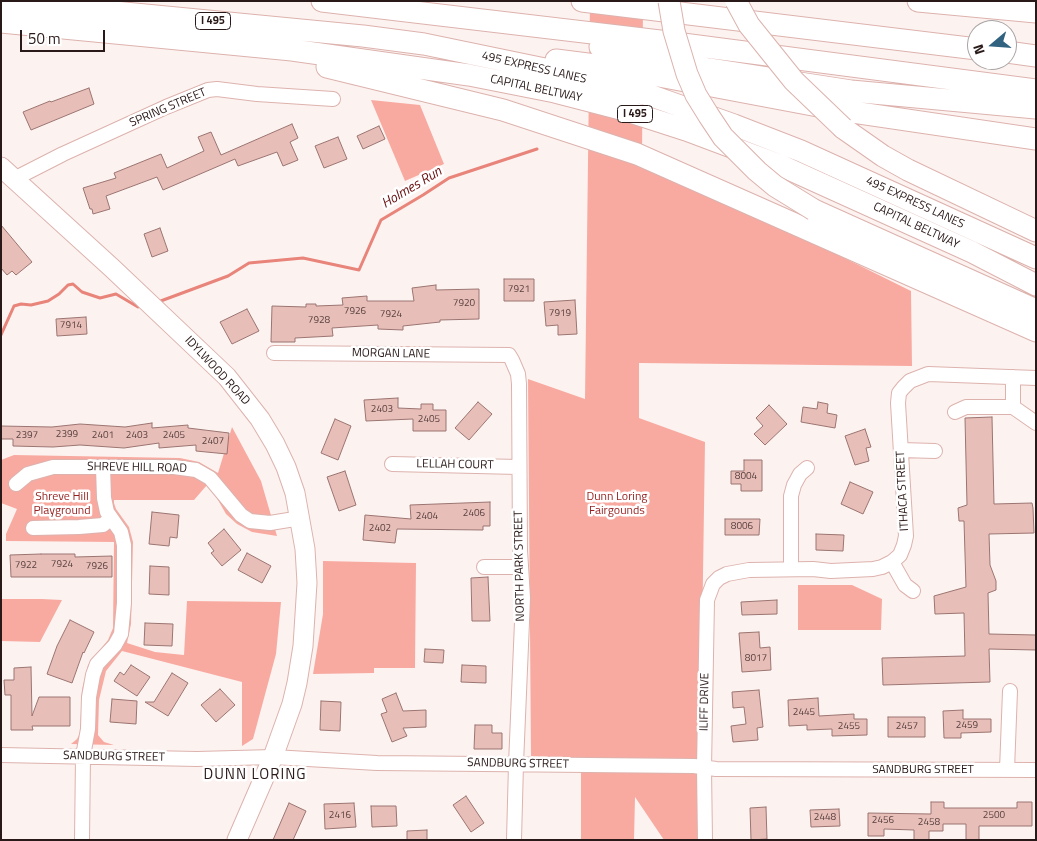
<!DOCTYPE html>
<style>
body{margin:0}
#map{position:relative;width:1037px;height:841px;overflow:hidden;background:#fcf3f1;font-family:"Titillium Web",sans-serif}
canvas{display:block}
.frame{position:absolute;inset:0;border:2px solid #291918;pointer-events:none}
.north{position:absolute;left:967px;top:20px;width:50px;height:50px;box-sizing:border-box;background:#fff;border:1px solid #a9a3a3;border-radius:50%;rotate:252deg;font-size:14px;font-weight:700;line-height:20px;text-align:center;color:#291918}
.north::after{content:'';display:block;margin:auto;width:18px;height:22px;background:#316381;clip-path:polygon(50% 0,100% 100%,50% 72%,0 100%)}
.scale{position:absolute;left:20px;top:30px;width:85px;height:22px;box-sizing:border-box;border:2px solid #291918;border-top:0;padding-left:6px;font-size:15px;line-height:18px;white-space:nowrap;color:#291918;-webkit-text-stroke:4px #fff;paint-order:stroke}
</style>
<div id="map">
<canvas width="1037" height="841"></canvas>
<div class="frame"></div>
<div class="north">N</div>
<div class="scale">50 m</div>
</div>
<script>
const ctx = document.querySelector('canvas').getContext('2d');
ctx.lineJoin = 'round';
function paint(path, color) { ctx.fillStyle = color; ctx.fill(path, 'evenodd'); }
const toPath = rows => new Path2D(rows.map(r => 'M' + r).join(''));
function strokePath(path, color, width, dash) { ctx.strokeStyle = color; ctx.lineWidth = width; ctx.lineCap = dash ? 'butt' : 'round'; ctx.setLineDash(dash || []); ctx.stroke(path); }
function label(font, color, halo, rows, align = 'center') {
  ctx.font = font + ' "Titillium Web",sans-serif'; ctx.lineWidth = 5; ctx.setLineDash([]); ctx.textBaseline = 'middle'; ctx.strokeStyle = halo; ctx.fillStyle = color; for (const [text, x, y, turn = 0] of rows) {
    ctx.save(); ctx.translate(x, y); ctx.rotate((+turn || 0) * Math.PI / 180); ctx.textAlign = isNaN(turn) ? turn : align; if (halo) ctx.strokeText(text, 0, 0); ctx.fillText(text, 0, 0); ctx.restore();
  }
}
const green = toPath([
 [590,1,643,1,642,163,671,172,911,291,912,366,639,363,639,418,705,442,699,840,664,840,635,797,634,840,581,840,581,762,531,756,528,379,585,399],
 [371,100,420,105,444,164,405,181],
 [232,427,261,481,277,536,252,532,237,524,226,514,214,493,207,485,194,500,114,500,114,503,116,509,129,527,133,542,131,624,127,643,155,652,184,655,187,601,281,602,276,654,253,739,242,746,242,682,122,651,106,671,99,700,98,735,104,742,114,745,71,744,77,739,80,733,82,690,88,665,108,640,113,628,114,542,6,541,6,534,17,509,1,503,1,460,14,455,180,458,199,462,218,473],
 [323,561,416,563,415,668,374,668,374,673,313,674,323,614],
 [798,585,852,585,882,599,881,630,798,630],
 [1,599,42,599,62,600,40,642,1,641]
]);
const stream = toPath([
 [158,302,228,276,249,263,303,258,359,270,381,220,423,195,449,178,537,149],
 [1,335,14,306,21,304,31,305,48,301,59,294,68,285,73,284,82,292,100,298,116,294,138,307]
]);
const building = toPath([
 [89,88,94,104,31,130,23,112,50,101,51,102,89,88],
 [292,124,298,138,290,142,298,160,283,166,277,152,238,166,235,159,163,190,157,177,106,196,110,209,93,214,92,209,90,209,83,188,116,178,114,173,161,154,167,168,204,151,198,137,211,132,221,155,292,124],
 [379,126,385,139,363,149,357,136,379,126],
 [338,137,347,159,324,168,315,146,338,137],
 [1,225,32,262,16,275,12,271,7,275,1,268,1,225],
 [160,228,168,251,152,257,144,234,160,228],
 [504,279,534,279,534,301,504,301,504,279],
 [436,285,436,290,479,289,479,319,440,320,440,322,403,326,403,330,378,329,378,325,332,328,333,336,295,338,295,342,271,342,272,306,306,307,306,304,316,304,316,306,343,305,342,298,367,296,367,301,414,301,412,288,436,285],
 [575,300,577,334,558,335,558,325,546,326,544,302,575,300],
 [247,309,259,331,232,344,220,322,247,309],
 [86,317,87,334,57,336,56,319,86,317],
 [398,398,398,408,421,409,421,404,433,404,433,410,446,410,446,431,413,431,413,419,366,421,364,400,398,398],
 [478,402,492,414,469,440,455,428,478,402],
 [818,402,828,404,827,413,837,415,835,428,801,422,803,407,817,409,818,402],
 [769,405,787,424,765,445,754,434,763,426,756,418,769,405],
 [992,417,994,504,1032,503,1033,508,1034,533,989,534,990,565,996,581,996,590,988,593,989,634,1036,635,1036,650,989,649,990,682,883,685,882,658,965,656,964,613,935,614,934,596,966,587,964,521,959,521,958,508,967,505,965,418,992,417],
 [335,419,351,426,338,460,321,453,335,419],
 [152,423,152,428,188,425,188,428,229,433,227,454,196,451,196,445,159,448,159,443,124,448,80,445,53,447,13,446,13,439,1,439,1,426,52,427,80,424,125,427,152,423],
 [865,429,871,447,866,448,869,461,855,465,845,436,865,429],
 [744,460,762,460,762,491,741,491,741,484,731,484,731,471,744,471,744,460],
 [345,471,356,505,339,511,327,477,345,471],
 [850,482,873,492,863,514,841,504,850,482],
 [490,502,490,526,483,526,483,530,397,529,395,543,363,540,365,515,411,519,410,505,490,502],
 [152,512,179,515,177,538,170,537,169,546,149,544,152,512],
 [725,519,760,519,759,535,725,535,725,519],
 [224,529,241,550,222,566,211,553,214,551,208,543,224,529],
 [816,534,844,535,843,551,816,550,816,534],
 [247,553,271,566,262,583,238,570,247,553],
 [41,554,75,554,75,557,112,556,112,577,11,577,10,555,41,554],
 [150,566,169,567,169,595,149,594,150,566],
 [488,577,490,621,472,621,471,578,488,577],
 [777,600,777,614,742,615,741,602,777,600],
 [70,620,94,632,84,653,83,652,72,683,47,674,57,646,70,620],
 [145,623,173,624,172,646,144,645,145,623],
 [759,632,760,648,770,647,771,670,742,672,739,633,759,632],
 [425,649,444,650,443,663,424,662,425,649],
 [131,665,150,677,137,696,114,681,120,672,124,675,131,665],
 [462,665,486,666,486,683,461,682,462,665],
 [31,667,32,716,39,697,70,697,70,726,32,726,33,730,11,730,11,695,5,695,4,680,14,680,14,668,31,667],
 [172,673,188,683,168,716,145,702,154,702,172,673],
 [220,689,235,705,216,722,201,705,220,689],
 [759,690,763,727,757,728,758,740,733,742,731,726,746,724,744,707,733,708,732,692,759,690],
 [396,693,403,711,426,710,426,727,403,728,407,736,392,742,381,714,387,712,382,699,396,693],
 [818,698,819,716,854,714,854,719,867,719,867,735,832,736,832,729,807,730,807,725,789,726,788,700,818,698],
 [112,699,137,701,136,724,110,722,112,699],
 [321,701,341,702,340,731,320,730,321,701],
 [963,710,963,719,991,719,991,732,961,733,961,738,944,738,943,711,963,710],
 [888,717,925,717,925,737,888,737,888,717],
 [475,725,492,725,492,733,502,733,502,749,474,749,475,725],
 [466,796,484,823,471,832,453,805,466,796],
 [931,802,944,802,944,808,1017,808,1017,802,1032,802,1032,826,979,826,979,840,966,840,966,824,943,824,943,831,929,831,929,840,914,840,914,830,884,829,884,836,868,836,868,813,931,814,931,802],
 [289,803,306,811,293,840,273,840,289,803],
 [354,803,356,827,325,829,324,804,354,803],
 [371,806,396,806,397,826,372,827,371,806],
 [766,807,767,839,751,840,750,808,766,807],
 [839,809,840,826,811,827,810,810,839,809],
 [427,830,427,840,407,840,407,831,427,830]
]);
const minor = toPath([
 [14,179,63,154,166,107,208,90,217,89,257,94,333,99],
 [274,353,509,355,512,360,518,374,519,384,520,550,523,598,516,764,514,840],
 [1013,377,1013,407,1036,423],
 [955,412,966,407,1013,407],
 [901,450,935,451],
 [392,464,518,467],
 [16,484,28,474,53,467,174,467,196,470,210,478,241,515,250,521,270,523,301,518],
 [33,528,79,527,103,525,111,518],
 [892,562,905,585,913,591],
 [484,567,521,567],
 [791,569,791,496,794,485,800,474,807,468],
 [1,755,197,759,273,757,377,763,694,766,716,769,1036,770],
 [1007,770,1010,691],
 [82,840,83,756,88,729,89,697,93,675,97,664,115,645,121,634,124,603,124,545,121,532,107,512,104,498,103,467],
 [705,840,704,768,707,600,713,584,719,578,727,574,749,570,813,569,831,571,873,569,882,567,892,562,900,555,904,545,906,536,898,403,899,393,903,388,910,381,928,374,1036,378]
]);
const major = toPath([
 [1,167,112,268,227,377,260,419,275,444,286,467,295,493,305,549,307,583,303,646,297,683,292,704,273,757,237,840]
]);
const highway = toPath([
 [1,1,363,36,424,44,540,68,652,96,734,125,801,151,1036,258],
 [322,1,660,41,1036,90],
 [582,1,977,49],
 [918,1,1036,12],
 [1,22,292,50,469,75,555,92,621,109,686,130,782,166,972,252,1036,285],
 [600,47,709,69,851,91,1036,108],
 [1007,52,1036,56],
 [556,60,611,67,839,110,1036,139],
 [327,67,503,110,637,154,1036,331],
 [843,128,883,156,908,170,1036,231],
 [814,210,1036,310]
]);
const highwayBridge = toPath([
 [669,1,674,31,687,74,696,95,709,116,723,137,757,171,775,186,814,210],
 [736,1,749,25,794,81,843,128]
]);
const numberNames = [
 ["7921",519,290],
 ["7920",464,304],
 ["7926",355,312],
 ["7919",560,314],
 ["7924",391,315],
 ["7928",319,321],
 ["7914",71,326],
 ["2403",382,410],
 ["2405",429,420],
 ["2399",67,435],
 ["2397",27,436],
 ["2401",103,436],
 ["2403",137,436],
 ["2405",174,436],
 ["2407",213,442],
 ["8004",746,477],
 ["2406",474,514],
 ["2404",427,517],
 ["8006",742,527],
 ["2402",380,529],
 ["7924",62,565],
 ["7922",26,566],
 ["7926",97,567],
 ["8017",756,659],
 ["2445",804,713],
 ["2459",967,726],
 ["2455",849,727],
 ["2457",907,727],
 ["2416",340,816],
 ["2500",994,816],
 ["2448",825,818],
 ["2456",883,821],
 ["2458",929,823]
];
const shields = [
 [213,21,35],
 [635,114,35]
];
const shieldNames = [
 ["I 495",213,21],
 ["I 495",635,114]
];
const streetNames = [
 ["495 EXPRESS LANES",534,68,13],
 ["CAPITAL BELTWAY",536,89,12],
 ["SPRING STREET",168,108,-23],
 ["495 EXPRESS LANES",915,203,25],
 ["CAPITAL BELTWAY",916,226,25],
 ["MORGAN LANE",391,354,1],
 ["IDYLWOOD ROAD",217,371,47],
 ["LELLAH COURT",455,465,1],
 ["SHREVE HILL ROAD",137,468,1],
 ["ITHACA STREET",903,491,-93],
 ["NORTH PARK STREET",520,566,-91],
 ["ILIFF DRIVE",705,702,-89],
 ["SANDBURG STREET",114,757,1],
 ["SANDBURG STREET",518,764,1],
 ["SANDBURG STREET",923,770]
];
const parkNames = [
 ["Shreve Hill",62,497],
 ["Playground",62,511],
 ["Dunn Loring",617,497],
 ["Fairgounds",617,511]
];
const waterNames = [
 ["Holmes Run",412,188,-31]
];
const quarterNames = [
 ["DUNN LORING",255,775]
];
paint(green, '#f8aaa1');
strokePath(stream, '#e8847a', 3);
paint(building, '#e8beb8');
strokePath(building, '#9b7470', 1);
strokePath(minor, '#ddb2ad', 16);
strokePath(major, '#ddb2ad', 21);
strokePath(highway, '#ddb2ad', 23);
strokePath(minor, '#fff', 14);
strokePath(major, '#fff', 19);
strokePath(highway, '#fff', 21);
strokePath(highwayBridge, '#ddb2ad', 23, []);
strokePath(highwayBridge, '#fff', 21);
label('10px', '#594240', null, numberNames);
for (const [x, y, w] of shields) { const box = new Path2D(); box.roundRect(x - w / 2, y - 8.5, w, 17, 4); ctx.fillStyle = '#fff'; ctx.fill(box); strokePath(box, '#291918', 1); }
label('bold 11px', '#291918', null, shieldNames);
label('12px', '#291918', '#fff', streetNames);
label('12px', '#951f1e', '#fff', parkNames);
label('italic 14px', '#690e0f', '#fff', waterNames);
ctx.letterSpacing = '1px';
label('15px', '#291918', '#fff', quarterNames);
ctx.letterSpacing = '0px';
</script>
